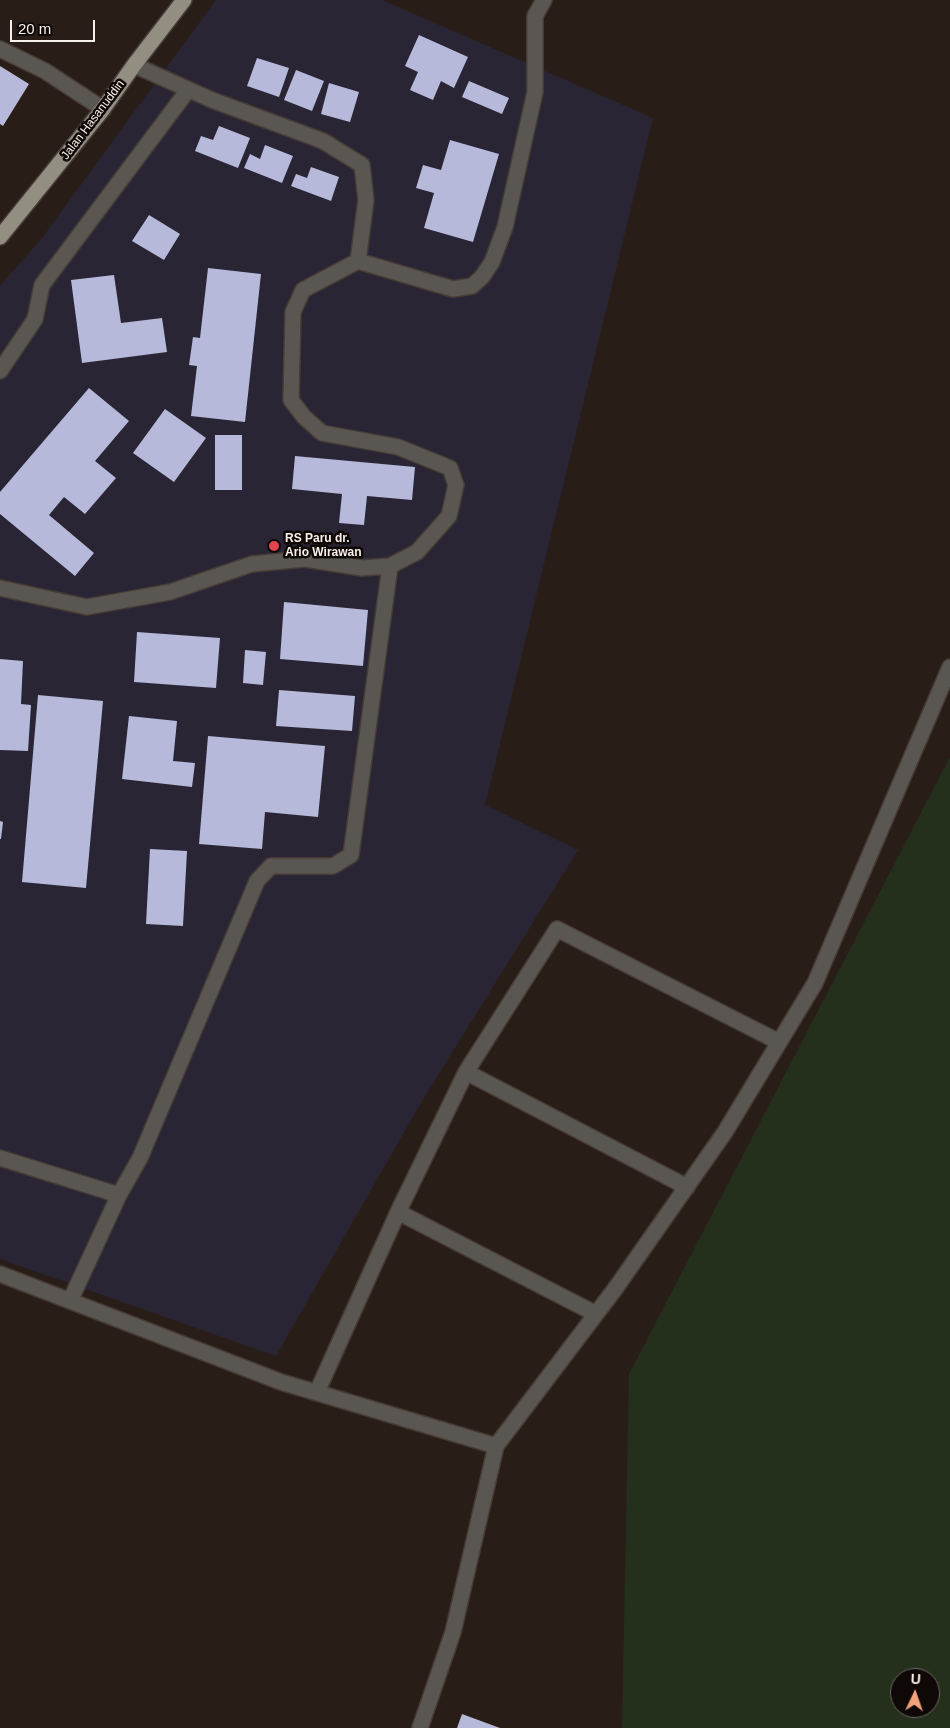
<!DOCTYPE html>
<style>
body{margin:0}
#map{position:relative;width:950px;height:1728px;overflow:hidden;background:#291e17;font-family:Arial,sans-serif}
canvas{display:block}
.north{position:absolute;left:890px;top:1668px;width:50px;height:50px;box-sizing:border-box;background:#0e0907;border:1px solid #6c6562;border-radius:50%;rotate:3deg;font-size:14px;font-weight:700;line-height:20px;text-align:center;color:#f8f0eb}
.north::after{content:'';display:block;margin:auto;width:18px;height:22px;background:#f1a17c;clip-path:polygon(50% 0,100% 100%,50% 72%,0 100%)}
.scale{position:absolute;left:10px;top:20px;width:85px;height:22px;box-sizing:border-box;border:2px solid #f8f0eb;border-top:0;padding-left:6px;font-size:15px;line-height:18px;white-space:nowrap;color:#f8f0eb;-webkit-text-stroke:4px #0e0907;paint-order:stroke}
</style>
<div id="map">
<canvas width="950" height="1728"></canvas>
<div class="north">U</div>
<div class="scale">20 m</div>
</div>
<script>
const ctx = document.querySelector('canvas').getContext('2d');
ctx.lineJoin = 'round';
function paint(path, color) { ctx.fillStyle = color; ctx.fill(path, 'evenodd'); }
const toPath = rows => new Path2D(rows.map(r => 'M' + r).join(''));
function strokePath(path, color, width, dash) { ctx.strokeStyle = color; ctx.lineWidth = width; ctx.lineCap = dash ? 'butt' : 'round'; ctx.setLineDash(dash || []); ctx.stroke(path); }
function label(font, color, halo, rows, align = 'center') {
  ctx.font = font + ' Arial,sans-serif'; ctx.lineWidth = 5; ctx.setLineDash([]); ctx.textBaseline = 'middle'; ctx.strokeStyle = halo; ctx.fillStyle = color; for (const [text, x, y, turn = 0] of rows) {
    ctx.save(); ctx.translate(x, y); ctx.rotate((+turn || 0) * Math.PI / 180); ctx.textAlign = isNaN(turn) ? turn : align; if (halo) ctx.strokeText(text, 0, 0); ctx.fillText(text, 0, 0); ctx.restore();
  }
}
const medical = toPath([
 [216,0,382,0,653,118,485,805,578,850,422,1101,276,1356,0,1259,0,286,42,238]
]);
const green = toPath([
 [950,757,950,1728,622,1728,629,1374],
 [900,1678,930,1678,930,1708,900,1708]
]);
const building = toPath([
 [419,35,468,57,454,88,441,81,433,100,410,90,418,72,405,66],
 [257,58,289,68,279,97,247,86],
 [0,66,29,84,3,126,0,124],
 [296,70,324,81,312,111,284,100],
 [469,81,509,98,502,114,462,97],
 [329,83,359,92,350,122,321,114],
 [219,126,250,138,238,168,195,151,201,136,213,140],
 [450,140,499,154,473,242,424,228,434,193,416,188,423,165,441,170],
 [265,145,293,156,282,183,244,168,250,154,260,159],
 [311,167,339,177,331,201,291,186,296,174,307,178],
 [149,215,180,234,164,260,132,241],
 [208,268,261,274,245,422,191,416,197,366,189,365,193,337,200,338],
 [114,275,121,323,162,318,167,352,82,363,71,280],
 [89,388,129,421,95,461,116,478,85,514,64,497,49,515,94,553,75,576,0,514,0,492],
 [165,409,206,438,174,482,133,453],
 [215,435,242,435,242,490,215,490],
 [295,456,415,467,412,500,367,496,364,525,339,523,342,494,292,489],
 [284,602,368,610,363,666,280,659],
 [137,632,220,638,216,688,134,682],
 [245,650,266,652,263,685,243,683],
 [0,659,23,661,21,704,31,705,28,751,0,750],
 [279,690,355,696,352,731,276,726],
 [38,695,103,701,86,888,22,882],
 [129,716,177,721,173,761,195,763,192,787,122,779],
 [208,736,325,746,318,817,265,812,262,849,199,844],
 [0,821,3,822,1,839,0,839],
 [150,849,187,851,183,926,146,924],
 [462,1714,500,1728,457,1728]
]);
const minor = toPath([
 [0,49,45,71,103,109],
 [358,261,453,289,472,286,482,277,492,262,505,227,535,92,535,16,544,0],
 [0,371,35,319,42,285,188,90],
 [0,588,87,607,170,592,252,564,305,559,362,568,390,566,417,552,449,516,456,485,450,468,398,447,322,433,304,417,291,400,293,312,303,290,358,261,366,200,362,165,323,141,212,100,134,65],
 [466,1072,687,1187],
 [0,1158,119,1195,140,1158,257,881,271,866,333,866,351,855,390,566],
 [398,1212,596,1314],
 [0,1274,281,1382,496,1446],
 [70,1301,119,1195],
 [317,1392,398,1212,466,1072,557,929,779,1042],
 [420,1728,453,1632,496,1446,615,1289,725,1132,815,983,950,667]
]);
const major = toPath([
 [0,237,103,109,134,65,184,0]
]);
const markers = [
 [274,546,6,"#e0444e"]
];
const streetNames = [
 ["Jalan Hasanuddin",93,120,-53]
];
const poiNames = [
 ["RS Paru dr.",285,539],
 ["Ario Wirawan",285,553]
];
paint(medical, '#2a2535');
paint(green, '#24301b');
paint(building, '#b6b9da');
strokePath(minor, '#463b35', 18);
strokePath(major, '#463b35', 18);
strokePath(minor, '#5a5752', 15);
strokePath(major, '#928e82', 15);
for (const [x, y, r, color] of markers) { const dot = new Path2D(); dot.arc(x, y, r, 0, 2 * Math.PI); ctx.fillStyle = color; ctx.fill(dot); strokePath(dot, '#0e0907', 2); }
label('12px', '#f8f0eb', '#0e0907', streetNames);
label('bold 12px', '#f8f0eb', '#0e0907', poiNames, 'left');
</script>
